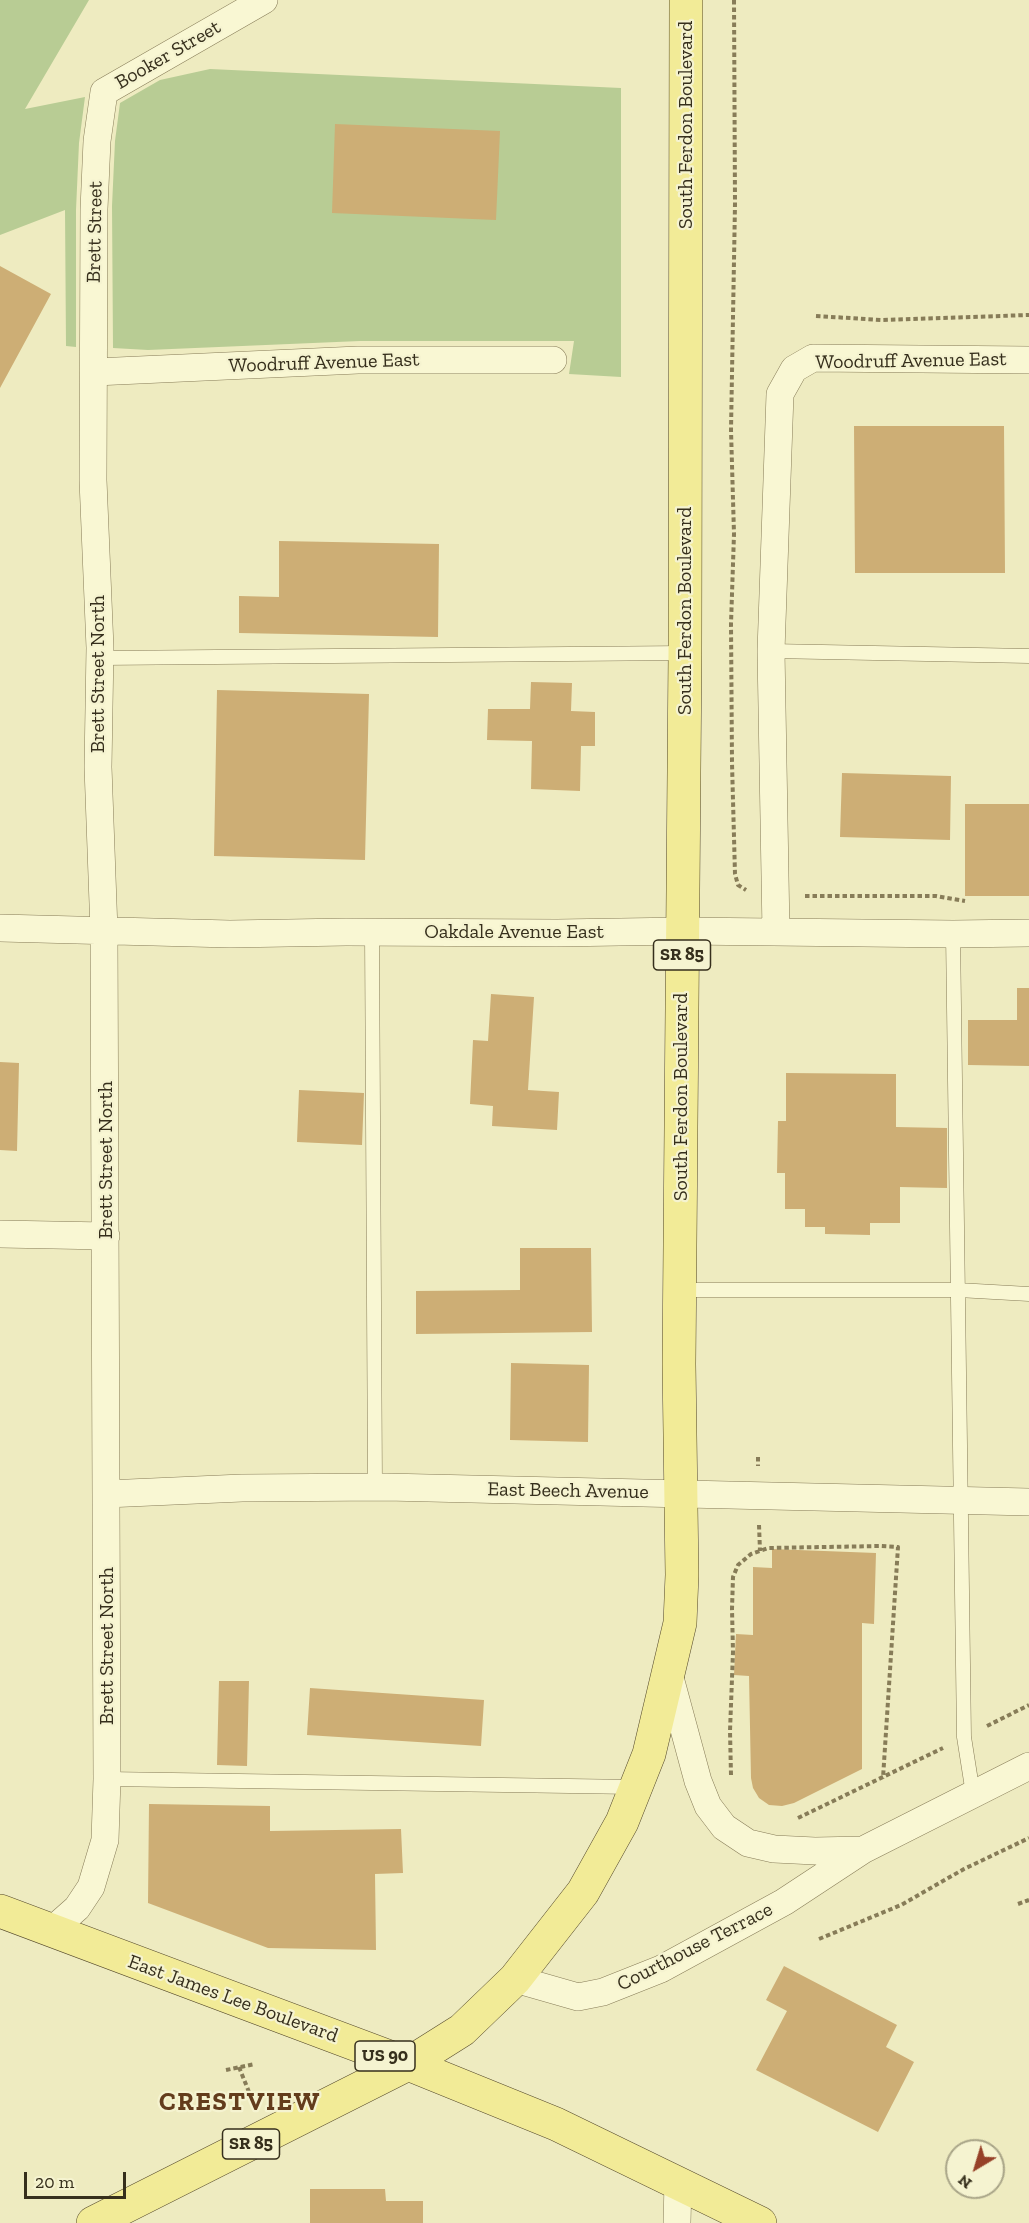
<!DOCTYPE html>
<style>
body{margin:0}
#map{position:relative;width:1029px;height:2223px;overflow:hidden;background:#eeebc0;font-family:"Zilla Slab",serif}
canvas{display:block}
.north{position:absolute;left:945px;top:2139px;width:60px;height:60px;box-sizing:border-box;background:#f5f3d0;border:2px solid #a9a588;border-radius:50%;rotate:218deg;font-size:16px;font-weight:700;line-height:24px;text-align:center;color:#362f1c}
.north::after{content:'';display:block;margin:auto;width:21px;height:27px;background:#964128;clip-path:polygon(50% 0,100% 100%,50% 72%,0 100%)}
.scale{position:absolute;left:24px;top:2172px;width:102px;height:27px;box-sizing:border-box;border:3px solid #362f1c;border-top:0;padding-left:8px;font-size:18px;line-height:21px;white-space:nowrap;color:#362f1c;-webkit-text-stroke:4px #f5f3d0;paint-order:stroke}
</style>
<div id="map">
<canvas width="1029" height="2223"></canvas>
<div class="north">N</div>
<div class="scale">20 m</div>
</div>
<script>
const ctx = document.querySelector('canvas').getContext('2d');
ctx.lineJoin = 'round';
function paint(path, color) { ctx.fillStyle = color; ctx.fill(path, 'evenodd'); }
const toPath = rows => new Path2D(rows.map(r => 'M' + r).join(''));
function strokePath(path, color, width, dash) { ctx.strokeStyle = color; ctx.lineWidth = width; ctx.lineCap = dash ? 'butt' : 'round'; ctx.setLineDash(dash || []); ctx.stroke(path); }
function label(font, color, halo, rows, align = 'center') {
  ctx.font = font + ' "Zilla Slab",serif'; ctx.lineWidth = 4.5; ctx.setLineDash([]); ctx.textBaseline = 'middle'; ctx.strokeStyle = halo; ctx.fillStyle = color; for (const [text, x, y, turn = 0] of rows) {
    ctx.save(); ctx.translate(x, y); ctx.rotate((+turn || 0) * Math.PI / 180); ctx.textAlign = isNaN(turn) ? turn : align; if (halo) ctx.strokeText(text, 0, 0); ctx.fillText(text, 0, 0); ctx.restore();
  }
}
const green = toPath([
 [0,0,89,0,25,109,85,97,79,143,76,210,76,347,66,346,65,210,0,235],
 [210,69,621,88,621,377,569,374,574,341,360,341,148,350,113,348,112,206,115,141,120,103,160,80]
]);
const building = toPath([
 [335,124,500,131,496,220,332,213],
 [0,266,51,294,0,388],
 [854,426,1004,426,1005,573,855,573],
 [279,541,439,544,438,637,239,633,239,596,279,597],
 [531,682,572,683,571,711,595,712,595,746,581,746,580,791,531,789,532,741,487,740,488,709,530,709],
 [217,690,369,694,365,860,214,856],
 [842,773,951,776,950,840,840,837],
 [965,804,1029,804,1029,896,965,896],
 [1017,988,1029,988,1029,1066,968,1065,968,1020,1017,1020],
 [491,994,534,997,528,1090,559,1092,557,1130,492,1126,493,1106,470,1104,473,1040,488,1041],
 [0,1062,19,1063,17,1151,0,1150],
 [786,1073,896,1074,896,1127,947,1128,947,1188,900,1187,900,1223,870,1223,870,1235,825,1234,825,1227,805,1227,805,1209,785,1209,785,1173,777,1173,778,1121,786,1121],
 [299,1090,364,1093,362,1145,297,1142],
 [520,1248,591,1248,592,1332,416,1334,416,1291,520,1290],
 [511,1363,589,1365,588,1442,510,1440],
 [772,1549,876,1553,874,1624,862,1623,862,1769,794,1803,782,1806,769,1805,759,1798,753,1788,751,1778,749,1676,734,1675,736,1634,753,1635,753,1567,772,1568],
 [219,1681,249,1681,247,1766,217,1765],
 [310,1688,484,1700,481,1746,307,1735],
 [149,1804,270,1806,270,1831,401,1829,403,1873,375,1874,376,1950,268,1948,148,1903],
 [784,1966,897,2025,886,2047,914,2062,878,2132,756,2070,787,2011,766,2000],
 [310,2189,385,2189,386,2201,423,2201,423,2223,310,2223]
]);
const path = toPath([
 [734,0,735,204,731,430,734,534,731,624,732,763,735,874,738,885,746,890],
 [816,316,882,320,1029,315],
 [805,896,936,896,965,901],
 [758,1457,758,1466],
 [759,1525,760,1551],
 [987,1726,1029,1705],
 [731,1775,730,1731,733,1652,732,1609,733,1577,738,1565,751,1554,768,1548,881,1546,898,1547,883,1778],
 [798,1818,943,1748],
 [1018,1904,1029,1900],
 [819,1939,901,1905,964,1869,1029,1838],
 [239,2067,249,2092],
 [226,2070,255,2064]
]);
const lane = toPath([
 [771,651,1029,656],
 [100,658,685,653],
 [372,932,375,1487],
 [953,934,964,1737,973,1794],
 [680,1290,958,1290,1029,1294],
 [107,1779,635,1787]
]);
const street = toPath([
 [95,372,358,360,553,360],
 [0,928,230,934,346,932,557,933,683,931,953,934,1029,933],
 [776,932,771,651,780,394,794,369,813,358,1029,360],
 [0,1234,106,1236],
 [106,1494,242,1488,386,1487,1029,1502],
 [669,1674,698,1781,708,1806,724,1827,748,1843,774,1849,815,1851,863,1850],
 [51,1931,77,1908,91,1887,105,1840,107,1779,104,931,98,767,100,648,93,480,94,209,97,141,104,92,264,0],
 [515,1979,578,1997,603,1992,661,1969,784,1902,863,1850,1029,1766],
 [677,2223,678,2182]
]);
const primary = toPath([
 [0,1911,408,2064,556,2124,760,2223],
 [93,2223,408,2064,462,2030,515,1979,583,1892,622,1822,649,1754,680,1623,682,1575,679,1364,685,653,686,0]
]);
const shields = [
 [682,955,57],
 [385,2056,60],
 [251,2144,57]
];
const shieldNames = [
 ["SR 85",682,955],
 ["US 90",385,2056],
 ["SR 85",251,2144]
];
const streetNames = [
 ["Booker Street",168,55,-30],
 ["South Ferdon Boulevard",686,125,-90],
 ["Brett Street",95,232,-89],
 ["Woodruff Avenue East",911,361,-1],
 ["Woodruff Avenue East",324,363,-2],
 ["South Ferdon Boulevard",685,611,-90],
 ["Brett Street North",98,674,-90],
 ["Oakdale Avenue East",514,932],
 ["South Ferdon Boulevard",681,1097,-90],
 ["Brett Street North",106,1160,-90],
 ["East Beech Avenue",568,1491,1],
 ["Brett Street North",107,1646,-90],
 ["Courthouse Terrace",695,1947,-27],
 ["East James Lee Boulevard",233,1999,20]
];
const districtNames = [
 ["CRESTVIEW",240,2103]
];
paint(green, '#b8cc94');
paint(building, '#cdae75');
strokePath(lane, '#877c58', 15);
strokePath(street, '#877c58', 28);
strokePath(primary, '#55492c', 34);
strokePath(path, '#877c58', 4, [4.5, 3]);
strokePath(lane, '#f9f7d3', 14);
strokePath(street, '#f9f7d3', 27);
strokePath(primary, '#f2eb97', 33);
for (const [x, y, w] of shields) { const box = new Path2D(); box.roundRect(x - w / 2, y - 15, w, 30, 4.5); ctx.fillStyle = '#f5f3d0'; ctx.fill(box); strokePath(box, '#362f1c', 1.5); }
label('bold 18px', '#362f1c', null, shieldNames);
label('20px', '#362f1c', '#f5f3d0', streetNames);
ctx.letterSpacing = '1.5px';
label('bold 26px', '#633c1c', '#f5f3d0', districtNames);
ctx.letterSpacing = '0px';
</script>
